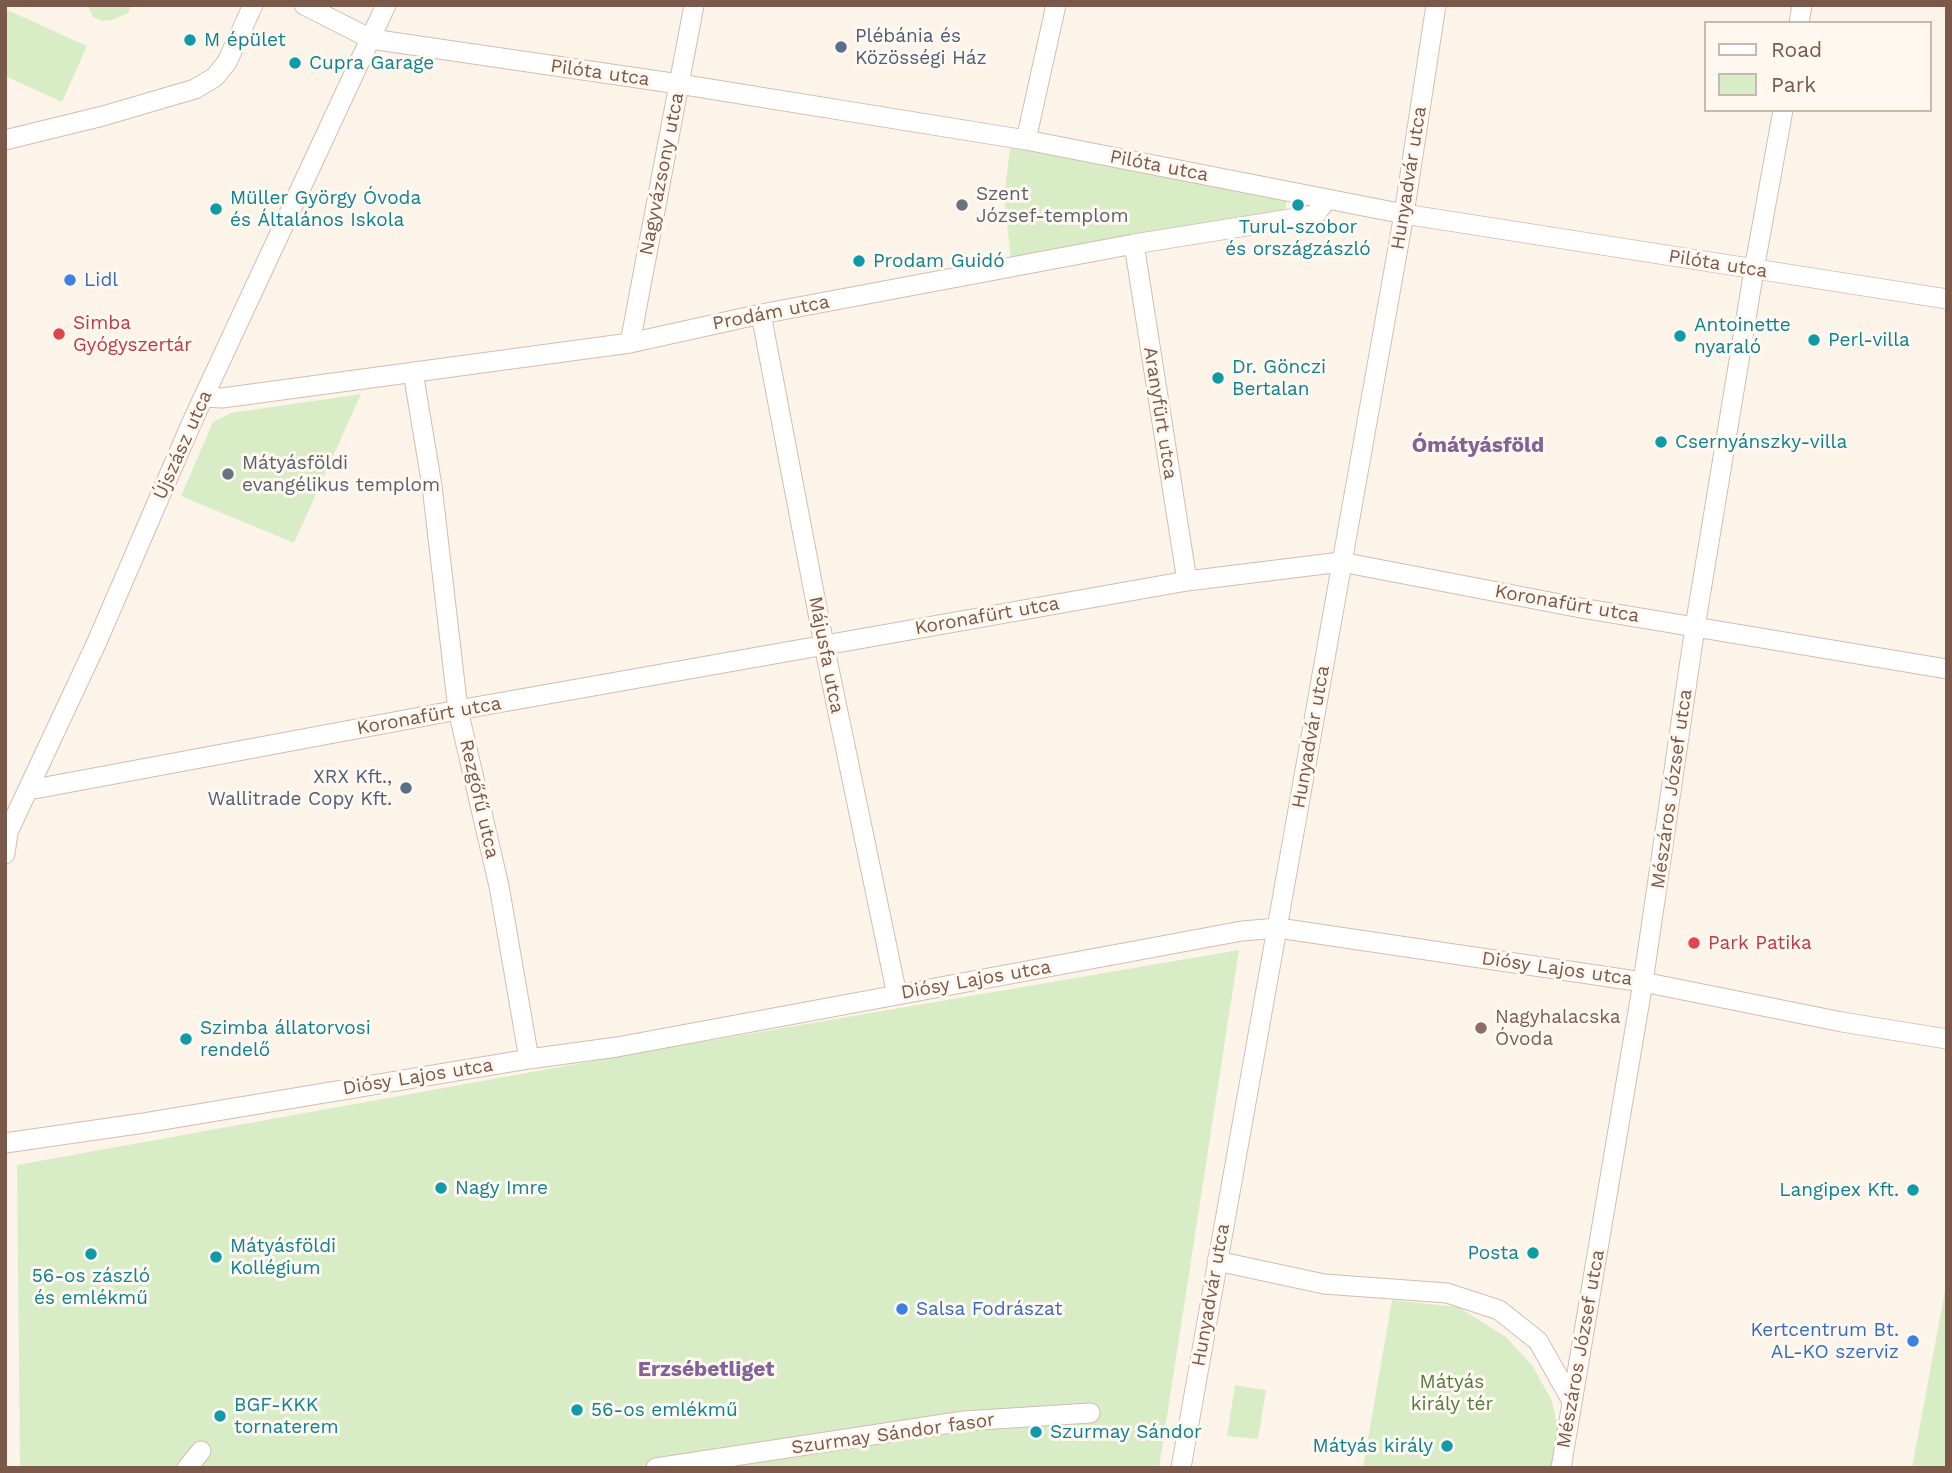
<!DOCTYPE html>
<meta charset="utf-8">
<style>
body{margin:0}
#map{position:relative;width:1952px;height:1473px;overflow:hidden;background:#fdf4e9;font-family:"Work Sans",sans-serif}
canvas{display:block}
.frame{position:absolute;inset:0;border:7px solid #7a584a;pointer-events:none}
.legend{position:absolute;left:1704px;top:21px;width:228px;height:91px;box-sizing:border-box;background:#fff8f1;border:2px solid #cab8ae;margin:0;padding:9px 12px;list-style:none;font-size:21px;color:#7a584a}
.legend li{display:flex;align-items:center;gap:14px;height:35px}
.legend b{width:35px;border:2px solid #cab8ae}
</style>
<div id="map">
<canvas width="1952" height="1473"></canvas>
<div class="frame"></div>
<ul class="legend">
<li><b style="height:9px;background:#fff"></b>Road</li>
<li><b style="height:19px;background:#d8edc6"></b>Park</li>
</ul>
</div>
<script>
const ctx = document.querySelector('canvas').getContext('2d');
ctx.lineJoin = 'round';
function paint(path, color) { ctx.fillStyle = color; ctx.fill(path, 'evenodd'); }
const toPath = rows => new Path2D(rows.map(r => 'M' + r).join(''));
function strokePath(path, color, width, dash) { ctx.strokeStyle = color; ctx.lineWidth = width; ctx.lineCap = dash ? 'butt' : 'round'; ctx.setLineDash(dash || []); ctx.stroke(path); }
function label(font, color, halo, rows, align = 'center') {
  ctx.font = font + ' "Work Sans",sans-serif'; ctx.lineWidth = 6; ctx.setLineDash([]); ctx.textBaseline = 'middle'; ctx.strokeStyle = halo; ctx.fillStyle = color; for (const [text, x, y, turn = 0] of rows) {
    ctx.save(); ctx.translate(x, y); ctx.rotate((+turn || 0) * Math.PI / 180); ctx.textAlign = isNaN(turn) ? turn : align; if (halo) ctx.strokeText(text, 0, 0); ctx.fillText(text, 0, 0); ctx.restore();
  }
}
const green = toPath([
 [87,5,131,5,128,13,112,20,103,21,93,17],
 [5,9,87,46,62,102,5,76],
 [1011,139,1287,195,1285,216,1012,266,1004,199],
 [361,394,294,543,181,496,213,422,231,413],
 [1239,950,1159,1468,20,1468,17,1165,637,1053],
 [1947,1280,1947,1468,1912,1468],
 [1392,1300,1458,1307,1506,1337,1532,1365,1552,1401,1560,1438,1555,1468,1363,1468],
 [1235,1385,1266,1390,1258,1439,1227,1436]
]);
const minor = toPath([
 [304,5,371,39,679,84,1026,140,1404,214,1947,299],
 [1799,23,1802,5],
 [5,140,103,116,195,89,215,77,227,62,253,5],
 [1026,140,1056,5],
 [1134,244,1187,581],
 [761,314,824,645,897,995],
 [630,343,694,5],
 [413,372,432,486,458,710,499,886,529,1059],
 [204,397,222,398,630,343,761,314,1134,244,1315,215,1327,199],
 [29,790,458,710,1187,581,1341,562,1581,608,1947,669],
 [5,854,8,832,96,644,192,422,386,5],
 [5,1143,144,1123,529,1059,617,1047,1242,931,1278,928,1643,982,1842,1022,1947,1039],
 [1217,1261,1324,1284,1447,1293,1499,1310,1538,1341,1572,1401],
 [187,1468,201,1451],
 [656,1468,964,1421,1090,1413],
 [1181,1468,1404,214,1436,5],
 [1561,1468,1643,982,1695,627,1754,270,1783,110]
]);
const markers = [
 [190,40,7,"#0f9aa8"],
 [841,47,7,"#5c6f8a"],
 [295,63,7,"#0f9aa8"],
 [962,205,7,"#6b7280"],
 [1298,205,7,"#0f9aa8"],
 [216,209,7,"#0f9aa8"],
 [859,261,7,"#0f9aa8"],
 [70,280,7,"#3f7fe0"],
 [59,334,7,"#e0444e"],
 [1680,336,7,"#0f9aa8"],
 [1814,340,7,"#0f9aa8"],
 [1218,378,7,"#0f9aa8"],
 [1661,442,7,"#0f9aa8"],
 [228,474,7,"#6b7280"],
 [406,788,7,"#5c6f8a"],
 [1694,943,7,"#e0444e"],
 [1481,1028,7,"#8d6e63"],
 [186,1039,7,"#0f9aa8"],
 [441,1188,7,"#0f9aa8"],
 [1913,1190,7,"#0f9aa8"],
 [1533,1253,7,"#0f9aa8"],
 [91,1254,7,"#0f9aa8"],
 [216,1257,7,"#0f9aa8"],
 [902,1309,7,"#3f7fe0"],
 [1913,1341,7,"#3f7fe0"],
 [577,1410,7,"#0f9aa8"],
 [220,1416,7,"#0f9aa8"],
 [1036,1432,7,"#0f9aa8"],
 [1447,1446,7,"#0f9aa8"]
];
const serviceNames = [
 ["Plébánia és",855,36],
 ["Közösségi Ház",855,58],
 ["XRX Kft.,",392,777,"right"],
 ["Wallitrade Copy Kft.",392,799,"right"]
];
const cultureNames = [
 ["M épület",204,40],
 ["Cupra Garage",309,63],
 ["Müller György Óvoda",230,198],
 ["és Általános Iskola",230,220],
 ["Turul-szobor",1298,227,"center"],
 ["és országzászló",1298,249,"center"],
 ["Prodam Guidó",873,261],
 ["Antoinette",1694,325],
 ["nyaraló",1694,347],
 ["Perl-villa",1828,340],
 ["Dr. Gönczi",1232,367],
 ["Bertalan",1232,389],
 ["Csernyánszky-villa",1675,442],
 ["Szimba állatorvosi",200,1028],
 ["rendelő",200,1050],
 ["Nagy Imre",455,1188],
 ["Langipex Kft.",1899,1190,"right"],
 ["Mátyásföldi",230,1246],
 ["Kollégium",230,1268],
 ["Posta",1519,1253,"right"],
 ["56-os zászló",91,1276,"center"],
 ["és emlékmű",91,1298,"center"],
 ["BGF-KKK",234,1405],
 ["tornaterem",234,1427],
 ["56-os emlékmű",591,1410],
 ["Szurmay Sándor",1050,1432],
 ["Mátyás király",1433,1446,"right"]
];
const streetNames = [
 ["Pilóta utca",600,73,8],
 ["Pilóta utca",1159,166,11],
 ["Nagyvázsony utca",662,174,-79],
 ["Hunyadvár utca",1409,178,-81],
 ["Pilóta utca",1718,264,9],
 ["Prodám utca",771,313,-11],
 ["Aranyfürt utca",1160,413,81],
 ["Újszász utca",183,445,-66],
 ["Koronafürt utca",1567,604,10],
 ["Koronafürt utca",987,616,-10],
 ["Májusfa utca",826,655,79],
 ["Koronafürt utca",429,716,-10],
 ["Hunyadvár utca",1311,737,-80],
 ["Mészáros József utca",1672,789,-82],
 ["Rezgőfű utca",479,799,77],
 ["Diósy Lajos utca",1557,969,8],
 ["Diósy Lajos utca",976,980,-10],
 ["Diósy Lajos utca",418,1077,-9],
 ["Hunyadvár utca",1211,1295,-80],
 ["Mészáros József utca",1581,1349,-80],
 ["Szurmay Sándor fasor",893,1434,-8]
];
const worshipNames = [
 ["Szent",976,194],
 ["József-templom",976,216],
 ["Mátyásföldi",242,463],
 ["evangélikus templom",242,485]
];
const shopNames = [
 ["Lidl",84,280],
 ["Salsa Fodrászat",916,1309],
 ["Kertcentrum Bt.",1899,1330,"right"],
 ["AL-KO szerviz",1899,1352,"right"]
];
const healthNames = [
 ["Simba",73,323],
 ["Gyógyszertár",73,345],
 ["Park Patika",1708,943]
];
const educationNames = [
 ["Nagyhalacska",1495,1017],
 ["Óvoda",1495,1039]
];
const parkNames = [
 ["Mátyás",1452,1382],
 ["király tér",1452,1404]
];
const neighbourhoodNames = [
 ["Ómátyásföld",1478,446],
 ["Erzsébetliget",706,1370]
];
paint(green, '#d8edc6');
strokePath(minor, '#d3bdb0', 21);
strokePath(minor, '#fff', 19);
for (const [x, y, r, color] of markers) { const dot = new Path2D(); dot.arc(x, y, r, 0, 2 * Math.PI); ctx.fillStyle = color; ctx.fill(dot); strokePath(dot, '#fff8f1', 2.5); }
label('19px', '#4e5e75', '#fff8f1', serviceNames, 'left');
label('19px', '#0d838f', '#fff8f1', cultureNames, 'left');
label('19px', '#7a584a', '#fff8f1', streetNames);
label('19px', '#5b616d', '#fff8f1', worshipNames, 'left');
label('19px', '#366cbe', '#fff8f1', shopNames, 'left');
label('19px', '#be3a42', '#fff8f1', healthNames, 'left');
label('19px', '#785e54', '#fff8f1', educationNames, 'left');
label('19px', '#547a3f', '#fff8f1', parkNames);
label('bold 21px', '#816396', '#fff8f1', neighbourhoodNames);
</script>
